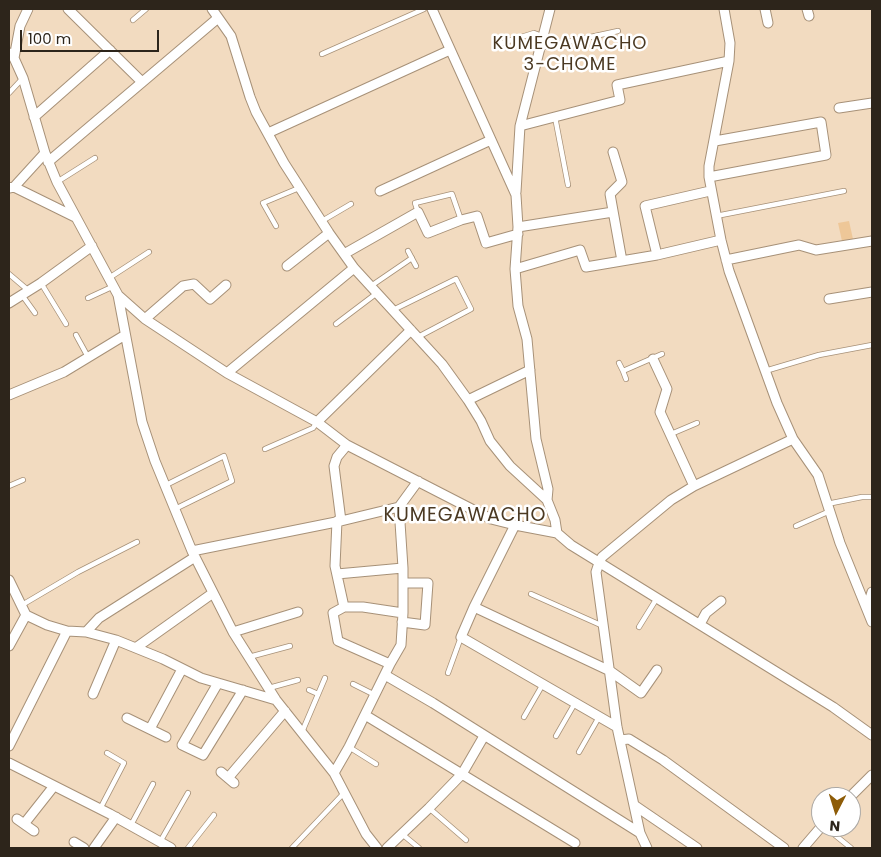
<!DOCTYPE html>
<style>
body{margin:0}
#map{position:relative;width:881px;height:857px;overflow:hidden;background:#f2dbc0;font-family:Poppins,sans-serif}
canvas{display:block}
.frame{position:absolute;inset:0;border:10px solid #2d251b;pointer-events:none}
.north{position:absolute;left:811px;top:787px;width:50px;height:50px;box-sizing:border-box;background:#fff;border:1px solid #aba8a4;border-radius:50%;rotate:185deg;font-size:14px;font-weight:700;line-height:20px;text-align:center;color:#2d251b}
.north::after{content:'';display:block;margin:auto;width:18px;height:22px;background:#8e5c08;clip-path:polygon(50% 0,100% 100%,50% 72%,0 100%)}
.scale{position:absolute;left:20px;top:30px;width:139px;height:22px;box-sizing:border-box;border:2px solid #2d251b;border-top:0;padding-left:6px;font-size:15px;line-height:18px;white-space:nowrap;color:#2d251b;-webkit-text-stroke:4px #fff;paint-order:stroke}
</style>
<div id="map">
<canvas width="881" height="857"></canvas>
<div class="frame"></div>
<div class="north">N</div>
<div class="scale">100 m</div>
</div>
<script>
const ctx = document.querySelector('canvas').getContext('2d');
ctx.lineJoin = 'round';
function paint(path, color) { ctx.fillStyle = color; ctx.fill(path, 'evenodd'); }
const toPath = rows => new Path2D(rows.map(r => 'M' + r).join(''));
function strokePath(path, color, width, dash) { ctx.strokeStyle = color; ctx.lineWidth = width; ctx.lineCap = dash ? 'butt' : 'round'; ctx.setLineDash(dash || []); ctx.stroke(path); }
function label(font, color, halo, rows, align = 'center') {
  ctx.font = font + ' Poppins,sans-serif'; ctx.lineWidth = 5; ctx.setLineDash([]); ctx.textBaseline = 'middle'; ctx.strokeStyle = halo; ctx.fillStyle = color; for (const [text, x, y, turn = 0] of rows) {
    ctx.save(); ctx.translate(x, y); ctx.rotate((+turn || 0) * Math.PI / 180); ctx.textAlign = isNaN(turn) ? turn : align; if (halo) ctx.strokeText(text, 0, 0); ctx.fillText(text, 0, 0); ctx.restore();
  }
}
const green = toPath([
 [849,221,853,239,842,241,838,223]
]);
const service = toPath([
 [133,20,146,9],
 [502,43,534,33,542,36],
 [540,48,618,31],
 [322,54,424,9],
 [9,93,23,78],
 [555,117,568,185],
 [57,182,95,158],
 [418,212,415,203,452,194,461,220],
 [716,216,844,191],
 [322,221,351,204],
 [276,226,263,203,299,188],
 [408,251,416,266],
 [9,274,29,291],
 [109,278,149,252],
 [41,283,66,324],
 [371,286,412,258],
 [22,295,35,313],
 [88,298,114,286],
 [393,310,456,279,471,309,418,337],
 [336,324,377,293],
 [76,335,88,357],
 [619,363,623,371],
 [765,371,819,355,872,345],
 [626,379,623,371,662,354],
 [671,434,697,423],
 [265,449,313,428,317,422],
 [166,485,224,456,232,481,175,509],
 [9,486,23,480],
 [827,504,862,497,872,497],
 [796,526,830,511],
 [531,594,603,626],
 [22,605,78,572,137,542],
 [639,627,657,598],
 [249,657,290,646],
 [448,673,461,637],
 [353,684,375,695],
 [269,688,298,680],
 [309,690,318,694],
 [524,717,543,684],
 [302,732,325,678],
 [556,736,575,703],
 [349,747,376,764],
 [579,752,599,717],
 [429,808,466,840],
 [100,809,124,763,107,753],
 [131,825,153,784],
 [825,827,851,848],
 [402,834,419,848],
 [160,842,188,793],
 [188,848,214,815],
 [292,848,344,793]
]);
const minor = toPath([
 [68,9,142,82],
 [212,9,231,36,250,97,256,112,284,163,329,233,354,268,442,364,468,400,481,421,490,441,510,466,547,500],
 [432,9,516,195,518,227,515,269,518,306,527,339,536,439,548,489,547,500,555,520,557,533,571,545,833,707,872,735],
 [724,9,730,43,729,61,709,166,709,177,721,240,729,271,777,403,793,439,818,475,840,543,872,622],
 [765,9,768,23],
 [807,9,809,16],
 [9,53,14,58,23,78,45,153,57,182,118,295,142,422,155,461,192,551,233,632,276,700,334,773,366,834,377,848],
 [14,58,20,26,28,9],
 [839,108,872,103],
 [34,117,110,50],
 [520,126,620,100,617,85,729,61],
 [268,133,450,50],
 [613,152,622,182,610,194,622,261],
 [48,162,218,18],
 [709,177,826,155,821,122,715,141],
 [14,187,75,217],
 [9,188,14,187,45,153],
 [380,191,491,140],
 [516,192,520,126,550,9],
 [518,227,613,212],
 [344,254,418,212,428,233,461,220,477,216,486,243,518,234],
 [657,255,645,206,710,191],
 [726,260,799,245,816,250,872,241],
 [287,266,329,233],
 [515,269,580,250,586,267,657,255,721,240],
 [118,295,145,319,227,373,317,422,347,445,491,519,515,525,557,533],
 [829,299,872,292],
 [9,303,41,283,92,246],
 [145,319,183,286,194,284,210,299,226,285],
 [653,359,667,389,660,412,694,486],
 [227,373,354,268],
 [9,395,64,372,125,335],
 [468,400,530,370],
 [317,422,411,330],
 [337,521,335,566,344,607],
 [341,521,334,466,337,457,347,445],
 [515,525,474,607,461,637,617,727],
 [192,551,341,521,399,507,418,481],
 [337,574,403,568],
 [9,580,26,615,47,625,67,631,86,632,116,640,163,659,201,678,276,700],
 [474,607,610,671,641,693,657,670],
 [867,608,872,592],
 [402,622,425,625,428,583,403,583],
 [700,624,706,613,721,601],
 [86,632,99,618,195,557],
 [233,632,298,612],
 [9,646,26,615],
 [137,647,213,593],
 [390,664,401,645,403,613,403,568,399,507],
 [385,675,433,703,640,833],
 [218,683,182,745,203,755,243,690],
 [93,694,116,640],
 [365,715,575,843],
 [127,718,166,737],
 [150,729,182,669],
 [620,740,629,739,663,760,784,848],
 [9,746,67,631],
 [9,763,110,814,171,848],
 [221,772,234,783],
 [334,773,349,747,390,664,338,641,333,613,344,607,363,607,403,613],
 [228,778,285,711],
 [850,797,872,775],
 [634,805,697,848],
 [17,819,34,831],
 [24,824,54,786],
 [74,842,84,848],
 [94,848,116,817],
 [387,848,429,808,462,774,484,736],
 [647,848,640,833,617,727,596,572,599,563,602,557,671,500,694,486,793,439],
 [803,848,821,827]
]);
const neighbourhoodNames = [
 ["KUMEGAWACHO",570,44],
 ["3-CHOME",570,65]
];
const quarterNames = [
 ["KUMEGAWACHO",465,516]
];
paint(green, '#eec798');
strokePath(service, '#a79178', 6);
strokePath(minor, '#a79178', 11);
strokePath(service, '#fff', 4.5);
strokePath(minor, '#fff', 9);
ctx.letterSpacing = '1px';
label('18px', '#4b3922', '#fff', neighbourhoodNames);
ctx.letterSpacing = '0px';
ctx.letterSpacing = '1px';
label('19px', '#4b3922', '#fff', quarterNames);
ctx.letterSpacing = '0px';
</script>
